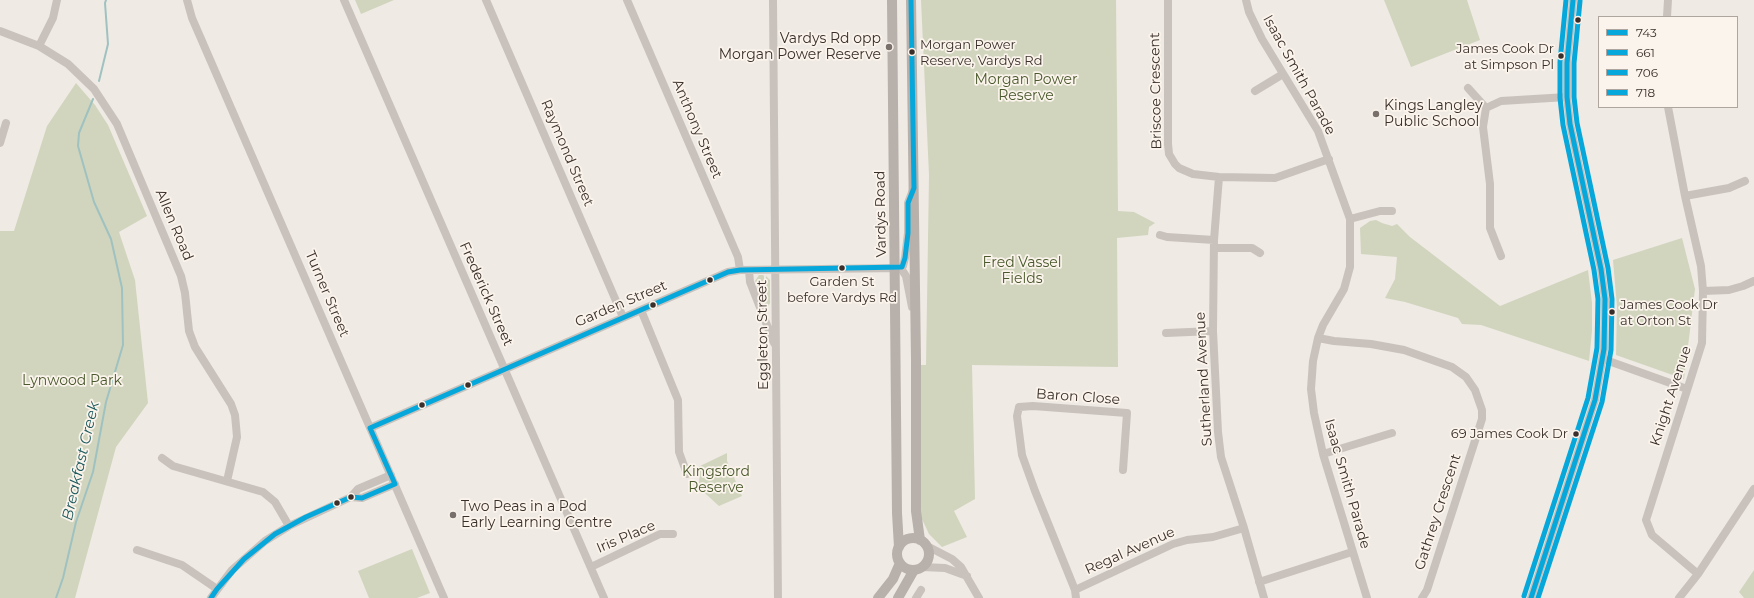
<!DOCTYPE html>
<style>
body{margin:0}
#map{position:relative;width:1754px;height:598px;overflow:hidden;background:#efeae4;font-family:Montserrat,sans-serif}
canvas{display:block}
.legend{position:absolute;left:1598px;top:16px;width:140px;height:92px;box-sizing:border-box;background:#fbf4ec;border:1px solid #aea59e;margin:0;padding:5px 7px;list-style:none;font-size:12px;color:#3a2f2a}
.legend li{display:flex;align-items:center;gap:8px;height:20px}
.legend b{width:20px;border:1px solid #aea59e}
</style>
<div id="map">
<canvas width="1754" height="598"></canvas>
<ul class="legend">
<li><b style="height:5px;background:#06a8db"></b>743</li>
<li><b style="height:5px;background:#06a8db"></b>661</li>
<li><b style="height:5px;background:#06a8db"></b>706</li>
<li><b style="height:5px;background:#06a8db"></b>718</li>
</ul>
</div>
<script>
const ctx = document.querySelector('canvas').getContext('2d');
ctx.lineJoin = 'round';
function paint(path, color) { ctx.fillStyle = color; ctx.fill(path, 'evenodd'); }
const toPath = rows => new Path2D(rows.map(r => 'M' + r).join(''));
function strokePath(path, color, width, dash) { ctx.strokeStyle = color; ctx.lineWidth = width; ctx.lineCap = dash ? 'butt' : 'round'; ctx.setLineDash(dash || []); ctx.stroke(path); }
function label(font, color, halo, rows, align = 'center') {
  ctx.font = font + ' Montserrat,sans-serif'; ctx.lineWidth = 3.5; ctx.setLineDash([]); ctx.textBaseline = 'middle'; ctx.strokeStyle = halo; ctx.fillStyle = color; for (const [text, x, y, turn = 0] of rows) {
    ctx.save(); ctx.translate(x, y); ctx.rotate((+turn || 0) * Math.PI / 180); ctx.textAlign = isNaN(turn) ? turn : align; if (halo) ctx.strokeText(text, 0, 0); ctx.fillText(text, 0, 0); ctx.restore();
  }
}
const green = toPath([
 [355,0,394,0,361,14],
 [921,0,1116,0,1118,211,1134,212,1155,223,1149,227,1148,235,1117,238,1118,367,972,365,975,499,954,511,967,537,942,547,929,534,921,517,921,365,926,365,929,175],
 [1384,0,1467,0,1480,40,1411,67],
 [76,83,95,105,108,125,147,216,119,232,135,280,148,403,116,447,75,598,0,598,0,231,14,231,47,126],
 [1376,220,1382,223,1392,226,1397,224,1410,237,1500,306,1588,270,1592,303,1592,331,1589,361,1481,325,1462,324,1458,318,1405,302,1385,298,1395,279,1397,257,1361,254,1360,228,1370,221],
 [1682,238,1695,289,1684,379,1616,355,1617,307,1613,260],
 [759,275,763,275,764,276,764,303,755,281],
 [766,276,770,280,770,303,768,307,765,305],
 [727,453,727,461,742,496,719,506,696,485,699,482,700,472,698,467],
 [412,549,430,593,417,598,369,598,358,571],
 [1754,570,1754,598,1744,598,1739,592]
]);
const stream = toPath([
 [99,81,108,44,105,3,106,0],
 [56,598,63,578,76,522,93,472,106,402,123,345,122,288,111,239,94,202,78,146,79,133,93,99]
]);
const minor = toPath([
 [187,0,192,18,444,598],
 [344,0,604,598],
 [486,0,623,317],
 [627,0,738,257,740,270],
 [773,0,778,598],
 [1168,0,1168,144,1169,154,1175,164,1179,168,1193,174,1219,177,1275,178,1329,159],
 [1246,0,1249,12,1262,39,1318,131,1350,219,1350,267,1344,289,1323,325,1318,338,1313,361,1311,389,1314,413,1323,454,1367,598],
 [1667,17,1668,0],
 [0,31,39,46,68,64,94,89,117,124,181,276,185,293,189,331,195,347,231,404,235,415,237,437,227,481],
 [39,46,53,18,57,0],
 [1468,88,1486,108],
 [1255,91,1283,74],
 [1668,107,1685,196,1701,266,1703,291,1702,343,1646,520,1652,535,1698,574],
 [0,143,6,123],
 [1219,177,1214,240,1213,331,1218,432,1221,457,1244,528,1264,598],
 [1685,196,1729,188,1745,181],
 [1350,219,1380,211,1392,211],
 [1160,235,1167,237,1214,240],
 [1214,248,1252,248,1260,253],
 [1501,256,1490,228,1490,184,1483,127,1486,108,1501,101,1567,97],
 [896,268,902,270,906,276,912,307],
 [749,270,750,282,774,343],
 [1703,291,1729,290,1743,286,1754,281],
 [641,310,678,400,679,452,687,474],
 [1166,333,1213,331],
 [1318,338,1334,341,1371,344,1404,350,1452,367,1466,377,1475,390,1482,410,1482,419,1427,590,1422,598],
 [1603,359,1687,389],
 [370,428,728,272,740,270,901,268,903,266,905,258,908,233,908,203,913,190],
 [1323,454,1392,433],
 [162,458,173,466,263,492,275,502,289,526],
 [351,497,362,498,395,484],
 [927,546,952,559,961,567,979,598],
 [137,550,182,565,217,589],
 [591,567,660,534,673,534],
 [922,567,945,568,967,576],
 [1259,582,1352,552],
 [1075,590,1173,544,1187,540,1213,537,1244,528],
 [211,598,232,570,265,541,289,526,351,497,358,489,391,475],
 [916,598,921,590],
 [1076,598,1075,590,1035,491,1022,455,1017,416,1019,407,1033,406,1127,413,1123,470],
 [1531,598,1595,400,1604,349,1605,299,1601,269,1570,124,1567,97,1567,63,1573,0],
 [1679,598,1698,574,1754,489]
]);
const major = toPath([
 [892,0,897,513,899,547],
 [911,0,916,360,916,511,920,540],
 '897 554a16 16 0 1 1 32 0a16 16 0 1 1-32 0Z',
 [878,598,893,579,900,563],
 [898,598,914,570]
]);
const bus1 = toPath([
 [370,428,728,272,740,270,902,267,905,258,908,233,908,203,914,188,911,0],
 [211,598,217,589,244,559,275,534,306,517,351,497,362,498,395,484,370,428]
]);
const bus2 = toPath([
 [1531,598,1595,400,1604,349,1605,299,1601,269,1570,124,1567,97,1567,63,1573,0]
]);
const bus3 = toPath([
 [1538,598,1602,402,1611,350,1612,299,1608,268,1577,123,1574,97,1574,63,1580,1]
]);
const bus4 = toPath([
 [1524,596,1588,398,1597,348,1598,299,1594,270,1563,125,1560,98,1560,62,1566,0]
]);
const markers = [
 [1578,20,3.5,"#3a2f2a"],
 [889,47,4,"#79706b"],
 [912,52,3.5,"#3a2f2a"],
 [1561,56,3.5,"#3a2f2a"],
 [1376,114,4,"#79706b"],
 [842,268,3.5,"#3a2f2a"],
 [710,280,3.5,"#3a2f2a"],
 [653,305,3.5,"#3a2f2a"],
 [1612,312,3.5,"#3a2f2a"],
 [468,385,3.5,"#3a2f2a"],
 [422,405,3.5,"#3a2f2a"],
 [1576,434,3.5,"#3a2f2a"],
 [351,497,3.5,"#3a2f2a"],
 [337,503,3.5,"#3a2f2a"],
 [453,515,4,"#79706b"]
];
const busNames = [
 ["Morgan Power",920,45],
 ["Reserve, Vardys Rd",920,61],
 ["James Cook Dr",1554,49,"right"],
 ["at Simpson Pl",1554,65,"right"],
 ["Garden St",842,282,"center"],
 ["before Vardys Rd",842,298,"center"],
 ["James Cook Dr",1620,305],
 ["at Orton St",1620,321],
 ["69 James Cook Dr",1568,434,"right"]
];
const poiNames = [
 ["Vardys Rd opp",881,39,"right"],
 ["Morgan Power Reserve",881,55,"right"],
 ["Kings Langley",1384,106],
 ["Public School",1384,122],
 ["Two Peas in a Pod",461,507],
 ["Early Learning Centre",461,523]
];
const streetNames = [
 ["Isaac Smith Parade",1299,75,61],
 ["Briscoe Crescent",1156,91,-91],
 ["Anthony Street",697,129,67],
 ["Raymond Street",567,153,67],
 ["Vardys Road",881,214,-91],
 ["Allen Road",174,225,67],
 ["Turner Street",327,294,67],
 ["Frederick Street",486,294,66],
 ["Garden Street",621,304,-23],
 ["Eggleton Street",763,335,-91],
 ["Sutherland Avenue",1204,379,-93],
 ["Knight Avenue",1671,396,-72],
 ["Baron Close",1078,397,4],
 ["Isaac Smith Parade",1347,484,74],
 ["Gathrey Crescent",1438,512,-72],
 ["Iris Place",626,537,-23],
 ["Regal Avenue",1130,551,-24]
];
const parkNames = [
 ["Morgan Power",1026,80],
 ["Reserve",1026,96],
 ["Fred Vassel",1022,263],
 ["Fields",1022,279],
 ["Lynwood Park",72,381],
 ["Kingsford",716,472],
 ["Reserve",716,488]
];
const waterNames = [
 ["Breakfast Creek",81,461,-77]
];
paint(green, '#d1d5be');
strokePath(stream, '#9fc2c1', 2);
strokePath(minor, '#c9c2bc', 8);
strokePath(major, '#b8b0ab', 10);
strokePath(bus1, '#06a8db', 5);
strokePath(bus2, '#06a8db', 5);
strokePath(bus3, '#06a8db', 5);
strokePath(bus4, '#06a8db', 5);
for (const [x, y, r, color] of markers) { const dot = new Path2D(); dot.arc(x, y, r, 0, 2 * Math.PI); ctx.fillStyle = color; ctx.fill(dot); strokePath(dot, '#fbf4ec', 1.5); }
label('13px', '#3a2f2a', '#fbf4ec', busNames, 'left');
label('14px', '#3a2f2a', '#fbf4ec', poiNames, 'left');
label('14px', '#3a2f2a', '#fbf4ec', streetNames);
label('14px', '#4a592d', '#fbf4ec', parkNames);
label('italic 15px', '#1d5a5e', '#fbf4ec', waterNames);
</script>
